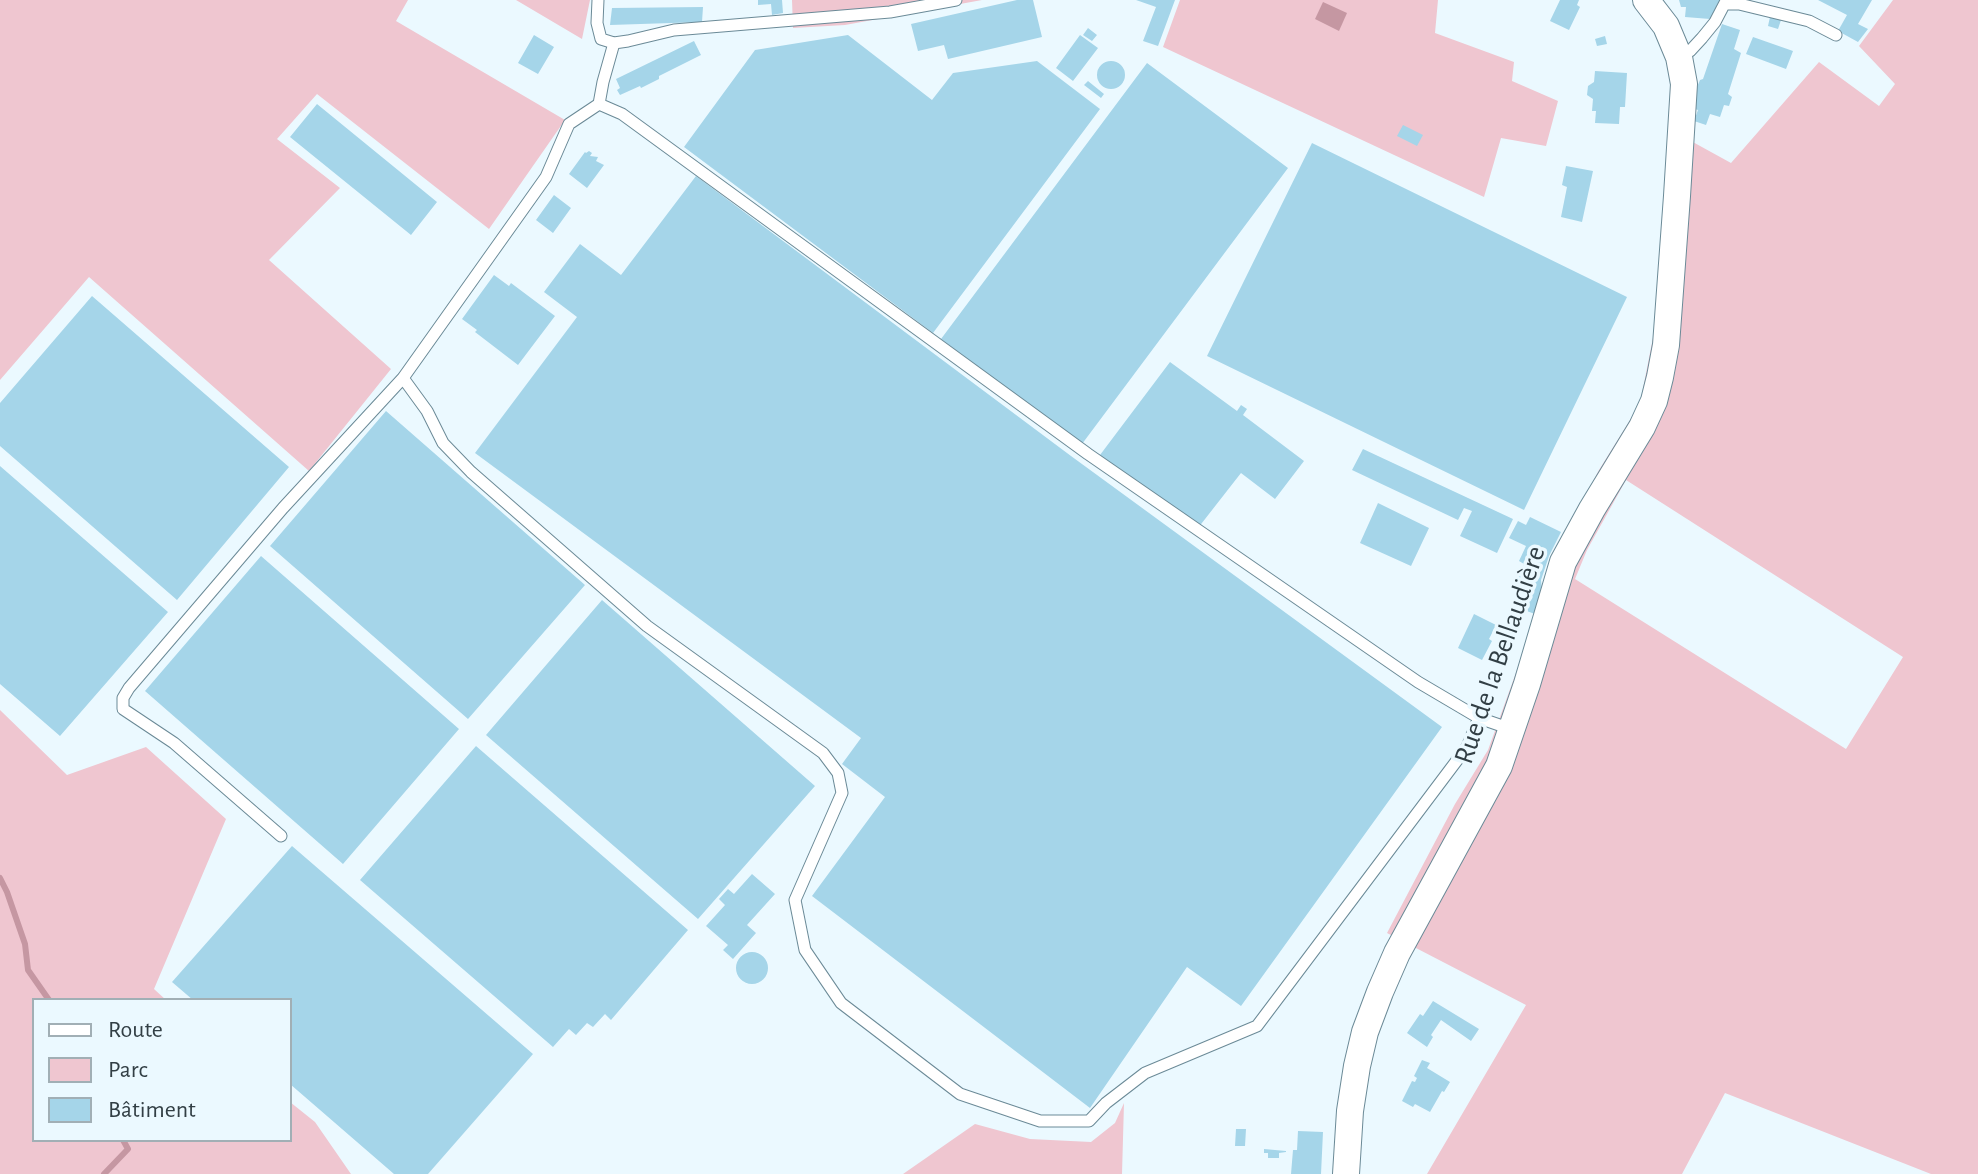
<!DOCTYPE html>
<meta charset="utf-8">
<style>
body{margin:0}
#map{position:relative;width:1978px;height:1174px;overflow:hidden;background:#ebf9ff;font-family:"Alegreya Sans",sans-serif}
canvas{display:block}
.legend{position:absolute;left:32px;top:998px;width:260px;height:144px;box-sizing:border-box;background:#ebf9ff;border:2px solid #a1afb5;margin:0;padding:10px 14px;list-style:none;font-size:24px;color:#323f45}
.legend li{display:flex;align-items:center;gap:16px;height:40px}
.legend b{width:40px;border:2px solid #a1afb5}
</style>
<div id="map">
<canvas width="1978" height="1174"></canvas>
<ul class="legend">
<li><b style="height:10px;background:#fff"></b>Route</li>
<li><b style="height:22px;background:#efc6d0"></b>Parc</li>
<li><b style="height:22px;background:#a5d5e9"></b>Bâtiment</li>
</ul>
</div>
<script>
const ctx = document.querySelector('canvas').getContext('2d');
ctx.lineJoin = 'round';
function paint(path, color) { ctx.fillStyle = color; ctx.fill(path, 'evenodd'); }
const toPath = rows => new Path2D(rows.map(r => 'M' + r).join(''));
function strokePath(path, color, width, dash) { ctx.strokeStyle = color; ctx.lineWidth = width; ctx.lineCap = dash ? 'butt' : 'round'; ctx.setLineDash(dash || []); ctx.stroke(path); }
function label(font, color, halo, rows, align = 'center') {
  ctx.font = font + ' "Alegreya Sans",sans-serif'; ctx.lineWidth = 7; ctx.setLineDash([]); ctx.textBaseline = 'middle'; ctx.strokeStyle = halo; ctx.fillStyle = color; for (const [text, x, y, turn = 0] of rows) {
    ctx.save(); ctx.translate(x, y); ctx.rotate((+turn || 0) * Math.PI / 180); ctx.textAlign = isNaN(turn) ? turn : align; if (halo) ctx.strokeText(text, 0, 0); ctx.fillText(text, 0, 0); ctx.restore();
  }
}
const green = toPath([
 [0,0,408,0,396,21,565,120,489,229,317,94,277,139,340,188,269,260,391,369,309,471,89,277,0,380],
 [516,0,590,0,582,39],
 [792,0,982,0,845,25,793,28],
 [1180,0,1438,0,1435,33,1514,62,1512,81,1558,101,1546,146,1501,138,1484,197,1163,47],
 [1893,0,1978,0,1978,1174,1931,1174,1725,1093,1682,1174,1427,1174,1526,1005,1387,933,1455,804,1488,750,1568,529,1599,470,1640,404,1658,312,1671,130,1731,163,1819,62,1879,106,1895,84,1859,46],
 [1626,480,1903,657,1846,749,1575,579,1587,550],
 [0,710,67,775,146,747,226,819,154,989,166,1000,34,1000,34,1140,290,1140,290,1102,315,1122,351,1174,0,1174],
 [1124,1103,1122,1174,903,1174,975,1124,1030,1139,1091,1142,1115,1123]
]);
const water = toPath([
 [1323,2,1347,13,1339,31,1315,19]
]);
const stream = toPath([
 [0,878,7,892,25,944,28,970,49,1000],
 [104,1174,128,1149,123,1140]
]);
const building = toPath([
 [758,0,782,0,783,13,772,15,771,4,758,5],
 [1017,0,1033,0,1042,37,948,59,944,45,918,51,911,24],
 [1136,0,1175,0,1158,46,1143,41,1156,7],
 [1560,0,1579,0,1577,5,1580,7,1569,30,1550,21],
 [1679,0,1720,0,1710,19,1685,17,1686,7,1681,7],
 [1818,0,1872,0,1858,24,1868,29,1858,42,1838,31,1847,15],
 [703,7,702,22,610,25,612,8],
 [1770,17,1781,20,1778,29,1768,26],
 [1722,24,1740,30,1734,49,1741,53,1728,94,1732,97,1729,106,1724,105,1720,117,1710,114,1706,125,1694,121,1698,110,1692,108,1695,92,1700,80,1703,79],
 [1088,28,1097,35,1092,41,1083,35],
 [534,35,554,47,538,74,518,63],
 [848,35,932,100,953,73,1037,61,1100,109,933,333,684,147,755,50],
 [1080,35,1098,48,1073,81,1056,68],
 [1605,36,1607,44,1597,46,1595,39],
 [1753,37,1793,51,1786,69,1746,54],
 [694,41,701,55,659,76,659,79,641,88,640,86,620,95,617,90,620,88,616,79],
 '1097 75a14 14 0 1 1 28 0a14 14 0 1 1-28 0Z',
 [1147,63,1288,168,1082,444,941,339],
 [1595,71,1627,73,1625,107,1620,107,1619,124,1595,123,1596,111,1592,111,1593,99,1587,95,1588,86,1594,82],
 [1088,81,1104,94,1101,98,1084,85],
 [317,104,437,202,411,235,290,137],
 [1403,125,1423,135,1417,146,1397,136],
 [1312,143,1627,297,1524,510,1207,356],
 [589,151,592,153,590,156,598,157,596,161,604,165,587,188,569,174,585,152,586,153],
 [1566,166,1593,171,1582,222,1561,217,1567,187,1562,185],
 [696,176,1071,456,1442,727,1241,1006,1187,967,1090,1108,812,896,885,797,842,764,861,738,475,453,577,317,544,292,580,244,621,275],
 [554,195,571,208,553,233,536,220],
 [494,275,509,286,511,283,555,316,518,365,475,332,477,330,462,319],
 [92,296,289,467,177,600,0,446,0,403],
 [1170,362,1237,411,1241,405,1247,409,1243,415,1304,461,1275,499,1241,473,1198,528,1100,455],
 [386,411,585,585,468,719,270,546],
 [1363,449,1513,519,1497,553,1460,536,1472,511,1464,508,1458,520,1352,470],
 [0,466,168,612,60,736,0,684],
 [1378,503,1429,528,1411,566,1360,543],
 [1530,517,1561,532,1549,556,1541,580,1542,591,1535,614,1521,609,1528,585,1517,580,1524,564,1519,561,1526,546,1509,538,1518,521,1526,525],
 [261,556,459,729,343,864,145,691],
 [602,600,815,786,698,919,486,735],
 [1474,614,1496,625,1489,639,1492,641,1482,660,1458,648],
 [476,746,688,930,611,1020,605,1014,593,1027,587,1023,576,1035,569,1029,553,1047,360,880],
 [292,846,533,1054,428,1174,394,1174,290,1084,290,1000,193,1000,172,982],
 [752,874,775,894,747,925,756,933,733,959,723,950,728,945,706,926,725,905,719,899,728,889,734,894],
 '736 968a16 16 0 1 1 32 0a16 16 0 1 1-32 0Z',
 [1433,1001,1479,1029,1471,1041,1441,1020,1431,1035,1433,1037,1427,1047,1407,1033,1420,1014,1423,1016],
 [1422,1060,1430,1063,1427,1068,1450,1082,1444,1092,1442,1091,1430,1112,1415,1104,1413,1107,1402,1101,1412,1081,1415,1082,1417,1078,1414,1076],
 [1236,1129,1246,1129,1245,1146,1235,1146],
 [1298,1131,1323,1132,1321,1174,1291,1174,1293,1150,1297,1150],
 [1264,1149,1286,1151,1286,1152,1279,1153,1279,1158,1268,1158,1268,1153,1264,1153]
]);
const service = toPath([
 [598,0,597,23,601,39,614,43,628,41,674,30,890,12,956,0],
 [1725,4,1739,4,1809,21,1836,35],
 [1679,57,1690,51,1702,38,1715,22,1726,1],
 [599,104,622,114,1088,454,1418,682,1479,718,1511,729],
 [403,378,427,411,443,443,471,472,647,626,823,753,838,773,842,793,795,900,805,950,841,1003,960,1094,1040,1121,1089,1121,1106,1103,1145,1073,1257,1026,1467,747,1479,718],
 [281,836,174,743,123,709,123,698,129,688,283,508,403,378,546,177,569,124,599,104,603,82,614,43]
]);
const tertiary = toPath([
 [1346,1174,1350,1111,1357,1066,1365,1032,1380,992,1397,953,1499,766,1527,684,1563,562,1592,509,1642,427,1654,401,1660,377,1666,345,1677,196,1684,84,1679,57,1666,26,1646,0]
]);
const streetNames = [
 ["Rue de la Bellaudière",1500,655,-71]
];
paint(green, '#efc6d0');
paint(water, '#c597a2');
strokePath(stream, '#c597a2', 6);
paint(building, '#a5d5e9');
strokePath(service, '#6b8a97', 13);
strokePath(tertiary, '#6b8a97', 28);
strokePath(service, '#fff', 11);
strokePath(tertiary, '#fff', 26);
label('28px', '#323f45', '#ebf9ff', streetNames);
</script>
